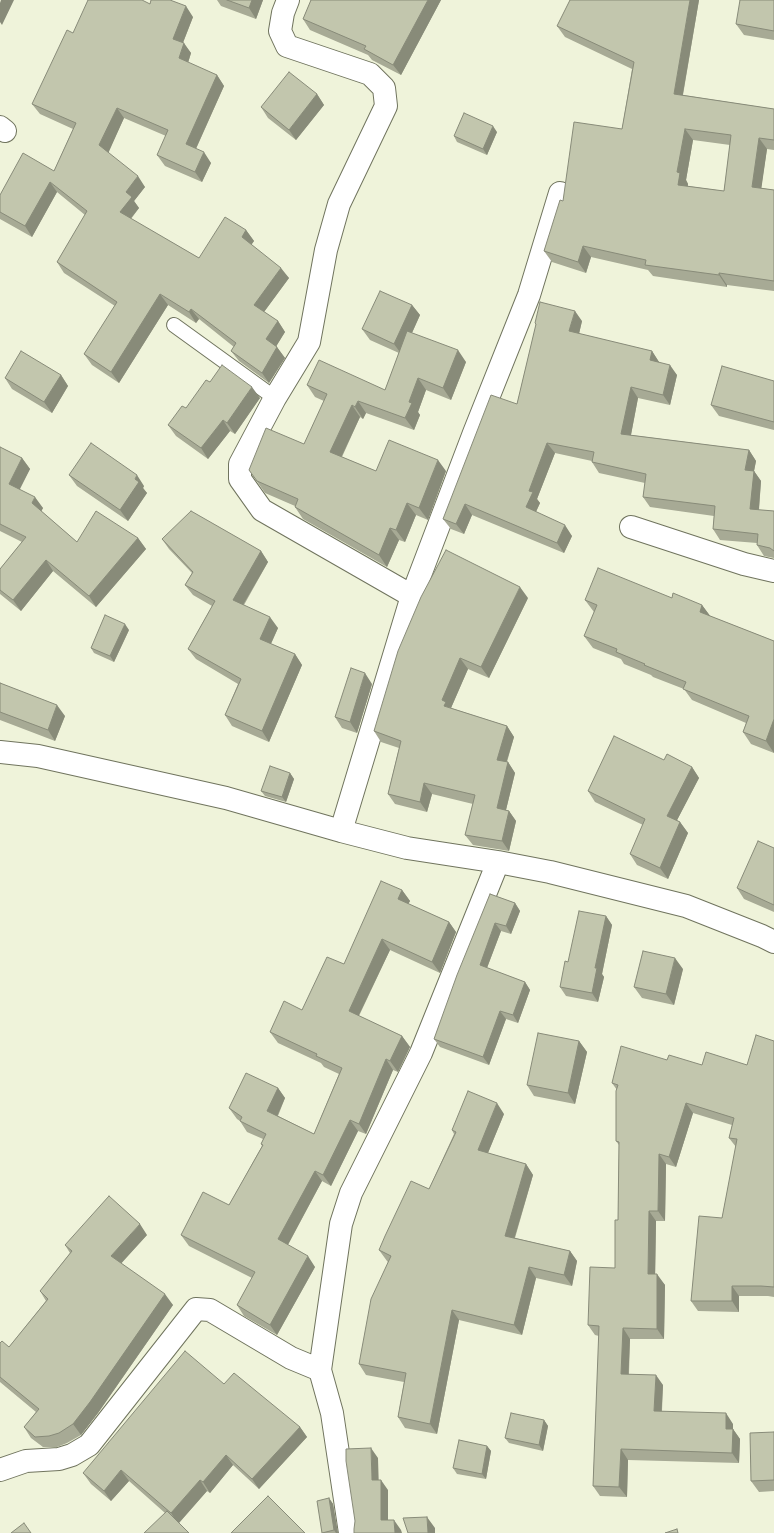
<!DOCTYPE html>
<style>
body{margin:0}
canvas{display:block;background:#eff3da}
</style>
<canvas width="774" height="1533"></canvas>
<script>
const ctx = document.querySelector('canvas').getContext('2d');
ctx.lineJoin = 'round';
const toPath = rows => new Path2D(rows.map(r => 'M' + r).join(''));
function strokePath(path, color, width, dash) { ctx.strokeStyle = color; ctx.lineWidth = width; ctx.lineCap = dash ? 'butt' : 'round'; ctx.setLineDash(dash || []); ctx.stroke(path); }
function paint(path, color) { ctx.fillStyle = color; ctx.fill(path, 'evenodd'); }
const lane = toPath([
 [174,325,275,398]
]);
const street = toPath([
 [288,0,283,13,280,31,287,46,370,74,384,88,386,106,339,204,326,250,309,342,275,398,240,464,240,479,262,510,412,596],
 [0,127,5,131],
 [631,527,744,564,774,571],
 [0,752,38,756,226,798,341,831,407,848,498,862,550,872,686,906,762,936,774,942],
 [341,831,412,596,474,433,529,295,560,193],
 [320,1370,332,1413,350,1533],
 [0,1470,26,1461,59,1459,72,1455,89,1445,196,1309,210,1310,291,1358,320,1370,341,1224,351,1193,421,1053,498,862]
]);
const wall = toPath([
 [217,0,263,0,256,19,221,6],
 [311,0,441,0,401,75,372,60,368,55,310,30,303,19],
 [699,0,683,95,774,109,774,150,767,149,761,188,774,190,774,291,727,285,727,287,653,276,648,270,591,257,586,273,552,262,544,251,563,201,622,129,632,69,565,37,557,26],
 [693,140,730,145,724,191,688,186,688,184,686,180],
 [774,0,774,40,744,35,736,24],
 [150,4,193,17,183,43,191,53,188,63,217,75,224,86,196,149,211,163,202,182,165,166,157,155,166,136,124,118,108,152,145,187,134,201,139,208,131,219,199,258,246,230,254,241,251,245,289,278,264,312,278,321,285,332,276,346,285,358,269,383,239,361,231,351,234,347,199,319,196,323,168,305,119,383,92,365,84,354,115,306,64,273,57,262,85,215,57,192,32,237,0,219,0,195,54,171,73,129,40,114,32,104],
 [317,94,324,105,296,140,268,118,261,107],
 [497,132,487,155,457,142,454,136],
 [412,305,420,315,412,333,466,362,451,400,426,390,418,412,420,415,414,430,366,413,363,419,360,417,342,457,376,471,446,471,428,520,416,515,405,542,399,540,387,567,303,519,295,507,295,506,265,493,249,470,304,444,324,401,315,397,307,385,385,390,399,353,370,340,362,329],
 [582,321,579,334,652,351,659,362,677,375,670,405,638,398,631,435,749,450,756,461,754,471,761,481,759,510,774,511,774,558,764,556,757,545,757,543,720,540,713,529,714,516,650,507,643,497,645,483,599,473,592,462,592,461,555,453,537,499,540,503,536,512,572,536,564,553,472,515,464,534,451,529,443,519,517,404,536,325,535,323],
 [61,375,68,386,52,413,12,389,5,378],
 [774,381,774,430,719,416,711,405],
 [210,382,260,398,235,434,230,431,208,459,176,436,168,425,186,408],
 [0,447,22,458,30,469,19,489,43,508,41,511,77,542,138,538,146,549,96,607,53,571,21,611,0,594,0,569,22,542,0,531],
 [69,475,144,486,143,488,147,493,128,521,77,486],
 [162,539,261,551,268,562,244,605,278,628,271,644,295,654,302,665,269,742,232,726,225,715,238,684,196,659,188,649,212,606,193,595,185,585,192,573,169,549],
 [528,598,489,678,468,669,451,708,507,726,514,737,507,762,508,762,515,773,506,810,509,811,516,821,509,851,473,845,465,835,473,804,432,794,427,812,395,804,388,794,399,748,381,742,374,731],
 [672,598,702,605,710,616,774,641,774,753,751,744,743,732,746,723,692,700,684,689,653,677,651,675,624,664,621,659,593,648,584,636,594,612,585,600],
 [129,630,114,662,94,653,91,648],
 [0,683,65,716,55,741,0,720],
 [372,684,357,733,342,728,335,717],
 [664,760,692,767,699,778,677,820,680,822,688,833,668,879,637,865,630,854,643,825,595,802,588,791],
 [290,773,294,779,286,802,265,796,261,791],
 [774,848,774,912,744,899,737,888],
 [402,890,410,901,408,904,449,922,456,932,440,973,390,950,359,1016,402,1036,410,1047,398,1072,393,1070,366,1134,358,1131,331,1186,322,1181,288,1245,315,1267,277,1335,244,1316,237,1305,252,1278,189,1246,181,1235,229,1205,262,1146,261,1144,263,1139,247,1132,240,1121,237,1119,229,1108,278,1088,285,1098,278,1116,314,1134,339,1074,324,1067,321,1063,278,1043,270,1032,302,1010,344,964],
 [490,894,515,903,520,911,511,934,501,931,487,968,525,982,530,990,518,1023,506,1019,489,1065,440,1047,434,1039],
 [606,916,612,925,602,974,604,977,598,1002,566,996,560,987,568,962],
 [683,969,674,1005,642,998,634,987],
 [579,1041,587,1052,575,1104,534,1096,527,1085],
 [774,1041,774,1297,768,1296,739,1296,739,1312,698,1311,691,1301,722,1218,736,1147,729,1138,732,1125,693,1113,676,1167,666,1164,665,1221,656,1221,655,1274,665,1285,664,1339,630,1339,629,1374,663,1385,662,1411,733,1424,733,1429,740,1439,739,1463,628,1460,627,1497,600,1496,593,1486,599,1336,595,1335,588,1325,615,1268,618,1220,619,1145,616,1141,617,1090,612,1083,667,1060,702,1065,747,1065],
 [504,1114,488,1153,526,1164,533,1175,515,1238,570,1251,577,1261,572,1286,536,1278,522,1335,459,1320,437,1434,405,1428,398,1417,404,1382,366,1375,359,1364,388,1262,387,1261,379,1250,429,1189,454,1134,452,1130],
 [147,1235,121,1263,173,1305,98,1413,81,1435,67,1443,57,1447,43,1447,31,1438,24,1427,36,1412,0,1382,0,1343,9,1347,46,1301,40,1291,70,1253,65,1245],
 [224,1384,300,1427,307,1437,259,1489,233,1465,210,1493,207,1491,179,1523,165,1513,129,1481,111,1501,91,1484,83,1473],
 [544,1420,548,1426,543,1451,509,1443,505,1438],
 [774,1432,774,1491,759,1492,751,1481],
 [487,1446,491,1451,486,1479,457,1474,453,1468],
 [329,1498,333,1504,338,1533,322,1533]
]);
const shadedWall = toPath([
 [1,0,14,0,2,25,0,22,0,3],
 [252,0,263,0,256,19,249,8],
 [428,0,441,0,401,75,393,65],
 [690,0,699,0,681,105,674,94],
 [186,6,193,17,180,50,173,39],
 [184,43,191,53,186,69,179,58],
 [217,75,224,86,193,155,186,144],
 [317,94,324,105,296,140,289,130],
 [117,108,124,118,107,156,99,145],
 [493,126,497,132,487,155,483,149],
 [685,129,693,140,686,180,688,184,686,196,678,185,677,172],
 [759,138,767,149,760,198,752,187],
 [204,152,211,163,202,182,195,172],
 [138,176,145,187,134,201,139,208,127,223,120,212,126,192],
 [50,182,57,192,32,237,25,226],
 [246,230,254,241,249,248,242,237],
 [583,246,591,257,586,273,578,262],
 [281,268,289,278,261,316,254,305],
 [719,273,727,285,727,287,719,275],
 [160,294,168,305,119,383,111,372],
 [412,305,420,315,402,355,394,344],
 [191,309,199,319,196,323,189,312],
 [575,311,582,321,577,342,569,331],
 [278,321,285,332,274,350,266,339],
 [277,347,285,358,269,383,262,373],
 [458,350,466,362,451,400,443,388],
 [652,351,659,362,657,370,650,360],
 [670,365,677,375,670,405,663,395],
 [61,375,68,386,52,413,44,402],
 [418,378,426,390,418,412,420,415,414,430,405,418,409,402],
 [252,387,260,398,235,434,227,423],
 [631,387,638,398,629,445,621,434],
 [358,401,366,413,363,419,355,407],
 [352,405,360,417,338,464,330,452],
 [223,420,230,431,208,459,201,448],
 [547,443,555,453,537,499,540,503,533,518,526,507,529,491],
 [749,450,756,461,754,471,761,481,758,520,750,509,745,470],
 [22,458,30,469,17,495,9,484],
 [438,460,446,471,428,520,419,508],
 [137,475,144,486,143,488,147,493,128,521,120,510],
 [35,497,43,508,40,514,32,503],
 [407,503,416,515,405,542,396,530],
 [465,504,472,515,464,534,456,524],
 [565,525,572,536,564,553,557,543],
 [390,528,399,540,387,567,379,555],
 [138,538,146,549,96,607,89,596],
 [261,551,268,562,240,610,233,600],
 [46,560,53,571,21,611,13,600],
 [520,587,528,598,489,678,481,667],
 [702,605,711,617,700,612],
 [270,617,278,628,268,650,260,639],
 [125,624,129,630,114,662,110,656],
 [295,654,302,665,269,742,262,731],
 [460,658,468,669,451,708,444,706,442,700],
 [365,673,372,684,357,733,350,722],
 [57,705,65,716,55,741,48,730],
 [774,719,774,753,766,741],
 [507,726,514,737,504,770,497,760],
 [508,762,515,773,504,818,497,808],
 [692,767,699,778,674,826,667,816],
 [290,773,294,779,286,802,282,797],
 [424,783,432,794,427,812,420,802],
 [509,811,516,821,509,851,502,841],
 [680,822,688,833,668,879,660,868],
 [402,890,410,901,405,910,398,899],
 [515,903,520,911,511,934,506,926],
 [606,916,612,925,602,974,604,977,598,1002,592,993,595,968],
 [449,922,456,932,440,973,432,962],
 [495,923,501,931,485,973,480,965],
 [382,939,390,950,356,1021,349,1011],
 [675,958,683,969,674,1005,666,994],
 [525,982,530,990,518,1023,513,1015],
 [500,1011,506,1019,489,1065,483,1057],
 [402,1036,410,1047,398,1072,390,1061],
 [579,1041,587,1052,575,1104,568,1093],
 [386,1059,393,1070,366,1134,359,1124],
 [278,1088,285,1098,275,1121,267,1111],
 [497,1103,504,1114,485,1160,478,1150],
 [686,1103,693,1113,676,1167,669,1157],
 [350,1120,358,1131,331,1186,323,1175],
 [659,1154,666,1164,665,1221,658,1211],
 [526,1164,533,1175,512,1246,505,1236],
 [315,1171,322,1181,285,1250,278,1239],
 [649,1211,656,1221,655,1284,648,1274],
 [140,1224,147,1235,118,1267,111,1256],
 [570,1251,577,1261,572,1286,564,1275],
 [308,1256,315,1267,277,1335,270,1325],
 [529,1267,536,1278,522,1335,514,1325],
 [657,1274,665,1285,664,1339,657,1329],
 [732,1286,739,1296,739,1312,732,1301],
 [165,1294,173,1305,98,1413,81,1435,73,1424],
 [452,1310,459,1320,437,1434,430,1424],
 [623,1328,630,1339,628,1384,621,1374],
 [656,1375,663,1385,661,1421,654,1411],
 [726,1413,733,1424,733,1429,740,1439,739,1463,732,1453,726,1429],
 [544,1420,548,1426,543,1451,539,1445],
 [300,1427,307,1437,259,1489,252,1479],
 [487,1446,491,1451,486,1479,482,1474],
 [371,1448,378,1458,379,1491,372,1480],
 [621,1449,628,1460,627,1497,619,1487],
 [226,1455,233,1465,210,1493,203,1482],
 [121,1470,129,1481,111,1501,104,1491],
 [200,1480,207,1491,178,1524,171,1513],
 [381,1480,388,1490,388,1530,381,1520],
 [329,1498,333,1504,338,1533,336,1533,334,1530],
 [427,1517,435,1528,435,1533,428,1533],
 [394,1520,401,1530,402,1533,395,1533]
]);
const building = toPath([
 [88,0,142,0,150,4,151,0,170,0,186,6,173,39,184,43,179,58,217,75,186,144,204,152,195,172,157,155,168,130,117,108,99,145,138,176,126,192,132,197,120,212,199,258,225,217,246,230,242,237,281,268,254,305,278,321,266,339,277,347,262,373,231,351,236,343,191,309,189,312,160,294,111,372,84,354,117,302,57,262,87,211,50,182,25,226,0,212,0,195,23,153,54,171,76,123,32,104,67,30,73,33,88,0],
 [227,0,252,0,249,8,227,0],
 [311,0,428,0,393,65,364,49,366,46,303,19,311,0],
 [570,0,690,0,674,94,774,109,774,140,759,138,752,187,774,190,774,281,719,273,719,275,645,265,646,260,583,246,578,262,544,251,560,200,563,201,574,122,622,129,634,62,557,26,570,0],
 [685,129,731,135,724,191,678,185,680,173,677,172,685,129],
 [740,0,774,0,774,31,736,24,740,0],
 [289,72,317,94,289,130,261,107,289,72],
 [464,113,493,126,483,149,454,136,464,113],
 [380,291,412,305,394,344,362,329,380,291],
 [540,302,575,311,569,331,652,351,650,360,670,365,663,395,631,387,621,434,749,450,745,470,754,471,750,509,774,511,774,551,770,548,757,545,758,534,713,529,715,506,643,497,646,474,592,462,594,452,547,443,529,491,533,492,526,507,565,525,557,543,465,504,456,524,443,519,491,395,517,404,536,324,535,323,540,302],
 [407,331,458,350,443,388,418,378,409,402,412,403,405,418,358,401,355,407,352,405,330,452,376,471,389,440,438,460,419,508,407,503,396,530,390,528,379,555,295,507,298,499,257,481,249,470,266,428,304,444,327,394,307,385,319,360,385,390,407,331],
 [21,351,61,375,44,402,5,378,21,351],
 [222,365,252,387,227,423,223,420,201,448,168,425,182,406,186,408,206,380,210,382,222,365],
 [722,366,774,381,774,422,711,405,722,366],
 [91,443,137,475,135,479,139,482,120,510,69,475,91,443],
 [0,447,22,458,9,484,35,497,32,503,77,542,96,511,138,538,89,596,46,560,13,600,0,590,0,569,26,537,0,524,0,447],
 [191,511,261,551,233,600,270,617,260,639,295,654,262,731,225,715,241,679,188,649,215,601,185,585,193,572,162,539,191,511],
 [446,550,520,587,481,667,460,658,442,700,446,702,444,706,507,726,497,760,508,762,497,808,509,811,502,841,465,835,475,795,424,783,420,802,388,794,401,741,374,731,398,651,421,597,446,550],
 [598,568,672,598,673,593,702,605,700,612,774,641,774,719,766,741,743,732,749,716,683,689,686,682,644,665,645,664,616,652,617,649,584,636,597,605,585,600,598,568],
 [105,615,125,624,110,656,91,648,105,615],
 [351,668,365,673,350,722,335,717,351,668],
 [0,683,57,705,48,730,0,712,0,683],
 [614,736,664,760,667,754,692,767,667,816,680,822,660,868,630,854,645,819,588,791,614,736],
 [270,766,290,773,282,797,261,791,270,766],
 [758,841,774,848,774,905,737,888,758,841],
 [381,881,402,890,398,899,449,922,432,962,382,939,349,1011,402,1036,390,1061,386,1059,359,1124,350,1120,323,1175,315,1171,278,1239,308,1256,270,1325,237,1305,255,1272,181,1235,203,1192,229,1205,263,1145,261,1144,266,1134,240,1121,242,1117,229,1108,246,1073,278,1088,267,1111,314,1134,342,1068,316,1056,317,1054,270,1032,284,1001,302,1010,327,957,344,964,381,881],
 [490,894,515,903,506,926,495,923,480,965,525,982,513,1015,500,1011,483,1057,434,1039,457,975,490,894],
 [579,911,606,916,595,968,597,968,592,993,560,987,565,961,568,962,579,911],
 [643,951,675,958,666,994,634,987,643,951],
 [538,1033,579,1041,568,1093,527,1085,538,1033],
 [756,1035,774,1041,774,1287,761,1286,732,1286,732,1301,691,1301,699,1216,722,1218,737,1139,729,1138,734,1118,686,1103,669,1157,659,1154,658,1211,649,1211,648,1274,657,1274,657,1329,623,1328,621,1374,656,1375,654,1411,726,1413,726,1429,733,1429,732,1453,621,1449,619,1487,593,1486,599,1326,588,1325,590,1267,615,1268,615,1220,618,1220,619,1142,616,1141,616,1091,618,1085,612,1083,621,1046,667,1060,669,1055,702,1065,706,1052,747,1065,756,1035],
 [468,1091,497,1103,478,1150,526,1164,505,1236,570,1251,564,1275,529,1267,514,1325,452,1310,430,1424,398,1417,406,1373,359,1364,371,1299,391,1256,379,1250,385,1236,411,1181,429,1189,456,1132,452,1130,468,1091],
 [109,1196,140,1224,111,1256,165,1294,90,1402,73,1424,59,1433,49,1436,35,1437,24,1427,39,1409,0,1377,0,1343,2,1341,9,1347,48,1299,40,1291,72,1251,65,1245,109,1196],
 [185,1351,224,1384,234,1373,300,1427,252,1479,226,1455,203,1482,200,1480,171,1513,121,1470,104,1491,83,1473,185,1351],
 [511,1413,544,1420,539,1445,505,1438,511,1413],
 [774,1432,774,1480,751,1481,750,1433,774,1432],
 [459,1440,487,1446,482,1474,453,1468,459,1440],
 [371,1448,372,1480,381,1480,381,1520,394,1520,395,1533,354,1533,354,1529,355,1521,346,1461,346,1449,371,1448],
 [268,1496,305,1533,231,1533,268,1496],
 [329,1498,334,1530,322,1533,317,1501,329,1498],
 [167,1511,189,1533,144,1533,167,1511],
 [427,1517,428,1533,408,1533,403,1518,427,1517],
 [24,1523,31,1533,11,1533,24,1523],
 [677,1529,678,1533,665,1533,677,1529]
]);
strokePath(lane, '#70745e', 16);
strokePath(street, '#70745e', 24);
strokePath(lane, '#fff', 14);
strokePath(street, '#fff', 22);
paint(wall, '#a7aa95');
paint(shadedWall, '#888b79');
paint(building, '#c2c6ad');
strokePath(building, '#888b79', 1);
</script>
